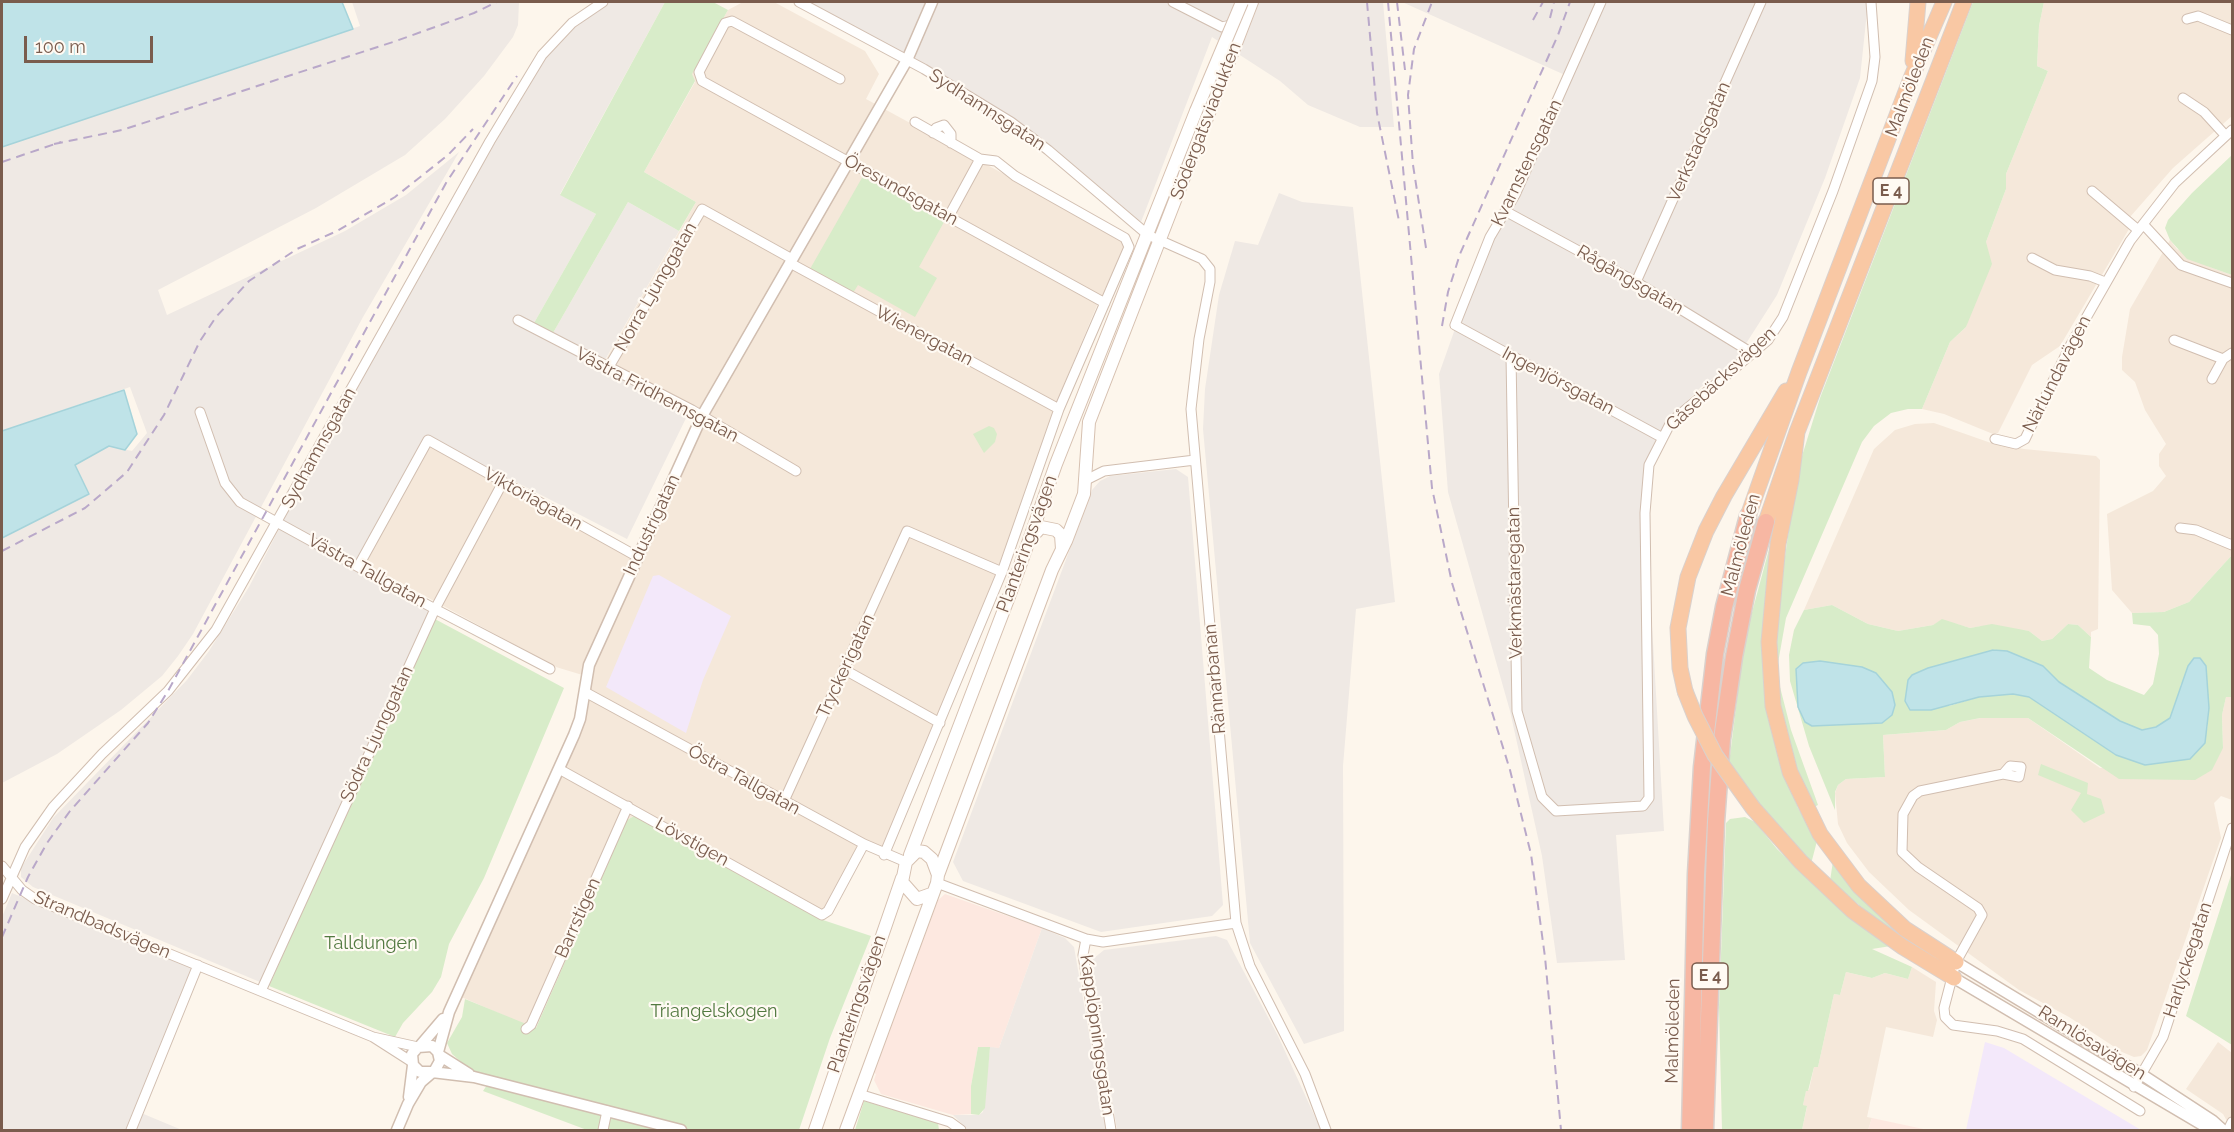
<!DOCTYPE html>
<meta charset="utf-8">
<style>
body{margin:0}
#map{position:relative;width:2234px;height:1132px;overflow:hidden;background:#fdf6ec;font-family:Raleway,sans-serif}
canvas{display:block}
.frame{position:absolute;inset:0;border:3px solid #7a5c4d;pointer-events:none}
.scale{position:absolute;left:24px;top:36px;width:129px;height:27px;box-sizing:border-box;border:3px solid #7a5c4d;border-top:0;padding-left:8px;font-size:18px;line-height:21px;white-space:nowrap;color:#7a5c4d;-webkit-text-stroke:4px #fffaf3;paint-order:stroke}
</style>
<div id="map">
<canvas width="2234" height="1132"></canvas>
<div class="frame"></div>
<div class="scale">100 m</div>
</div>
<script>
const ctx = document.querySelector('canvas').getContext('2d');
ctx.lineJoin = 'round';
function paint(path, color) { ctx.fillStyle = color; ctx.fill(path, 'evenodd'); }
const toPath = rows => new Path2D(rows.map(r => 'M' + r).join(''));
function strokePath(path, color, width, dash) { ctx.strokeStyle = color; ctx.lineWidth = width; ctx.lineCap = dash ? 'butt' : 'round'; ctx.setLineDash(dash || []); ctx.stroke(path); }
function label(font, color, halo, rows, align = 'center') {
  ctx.font = font + ' Raleway,sans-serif'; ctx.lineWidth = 4.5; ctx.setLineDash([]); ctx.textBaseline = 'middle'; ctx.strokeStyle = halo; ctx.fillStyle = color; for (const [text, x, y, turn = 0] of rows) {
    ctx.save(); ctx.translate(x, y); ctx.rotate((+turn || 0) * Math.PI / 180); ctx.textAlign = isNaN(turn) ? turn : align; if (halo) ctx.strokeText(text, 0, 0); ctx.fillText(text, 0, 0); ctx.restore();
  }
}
const residential = toPath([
 [743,2,774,2,865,51,879,74,866,99,1127,241,1108,292,1100,298,1056,404,1000,572,883,852,863,842,823,920,634,816,627,820,535,1029,459,996,559,773,589,677,556,667,364,563,429,443,639,561,704,415,605,361,696,202,644,172,695,82,691,75,728,10],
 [2044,2,2232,2,2232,116,2173,168,2130,217,2129,229,2060,346,2032,365,1998,433,1993,434,1944,414,1922,409,1950,342,1966,327,1986,242,2006,189,2006,174,2048,71,2037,66,2039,26],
 [2170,240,2177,249,2210,267,2232,275,2232,555,2189,602,2164,612,2132,613,2112,590,2107,514,2153,491,2166,476,2159,466,2159,454,2166,444,2145,410,2135,382,2122,370,2122,357,2130,309],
 [1934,423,1991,443,2024,449,2096,456,2100,460,2098,629,2091,632,2091,637,2078,625,2068,624,2052,639,2042,641,2029,631,1982,626,1970,628,1942,620,1933,625,1898,631,1868,624,1832,605,1804,610,1874,449,1895,430,1915,424],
 [2226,697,2232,697,2232,800,2221,796,2214,803,2221,838,2147,1050,2141,1056,2134,1057,2122,1052,2069,1017,2019,990,1909,910,1869,872,1847,843,1838,824,1835,793,1838,785,1846,779,1885,777,1883,735,1946,730,1960,722,1980,718,2028,718,2100,768,2223,748,2222,715],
 [1912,967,1936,982,1934,1011,1937,1020,1933,1037,1886,1027,1867,1117,1872,1118,1868,1130,1802,1130,1807,1107,1803,1105,1806,1090,1809,1090,1814,1067,1818,1067,1834,994,1840,995,1846,972,1872,978,1885,973,1908,979],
 [2218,1042,2232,1053,2232,1130,2223,1114,2186,1089]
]);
const commercial = toPath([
 [945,894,1042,928,999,1048,978,1047,971,1086,971,1114,953,1115,881,1094,874,1080,876,1074,872,1072,936,902],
 [1872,1118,1928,1130,1868,1130]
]);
const industrial = toPath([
 [352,2,519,2,518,25,513,37,484,76,445,119,405,155,316,208,158,290,167,315,345,231,406,195,459,152,363,317,193,634,178,656,162,676,121,710,57,754,2,783,2,538,88,494,75,465,109,446,132,451,147,433,130,387,2,431,2,147,360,26],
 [608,2,665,2,560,194,596,214,534,323,553,333,628,202,679,231,602,365,689,412,627,539,428,437,359,561,282,520,433,247,543,57,561,36,591,11],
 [807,2,1383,2,1394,127,1360,127,1308,105,1280,81,1212,37,1141,222,1051,146],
 [1402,2,1868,2,1860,78,1825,178,1777,295,1733,364,1701,387,1669,420,1648,464,1651,608,1664,831,1616,835,1625,960,1557,963,1542,856,1510,711,1448,492,1439,374,1456,326,1565,75],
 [1279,193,1302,202,1353,207,1395,602,1356,609,1343,766,1344,1031,1304,1044,1250,943,1203,429,1205,389,1219,295,1235,241,1258,245],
 [1176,469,1188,477,1223,905,1212,916,1101,932,963,881,953,862,1092,490,1100,481,1110,476],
 [280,527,431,608,260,982,33,887,21,877,21,868,53,818,187,680,209,651,249,587],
 [12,893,192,968,134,1110,182,1130,2,1130,2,917],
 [1042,928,1065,938,1074,947,1106,1130,967,1129,953,1115,979,1115,983,1112,990,1047,999,1048],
 [1216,936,1227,940,1278,1036,1321,1130,1117,1130,1091,971,1093,959,1104,950]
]);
const education = toPath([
 [659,575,731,616,703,680,686,733,606,687,653,576],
 [1985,1042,2004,1048,2141,1130,1966,1130]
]);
const green = toPath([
 [665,2,713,2,728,10,692,74,695,81,644,172,696,202,679,231,628,202,553,333,534,323,596,214,560,195],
 [1973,2,2044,2,2039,26,2037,66,2048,71,2006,174,2006,189,1986,242,1992,264,1966,327,1950,342,1922,409,1908,409,1891,413,1874,426,1862,442,1786,618,1778,663,1780,687,1791,730,1818,805,1812,808,1802,790,1784,730,1774,662,1780,590,1798,469,1820,398],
 [2232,155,2232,275,2187,259,2170,240,2165,228,2168,220,2192,193],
 [863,176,944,222,919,267,937,278,915,317,858,285,853,293,810,269],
 [989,426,994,428,997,434,995,442,984,453,973,434],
 [1780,508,1769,587,1782,768,1798,808,1817,841,1811,864,1765,813,1729,764,1741,667,1750,620],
 [2232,555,2232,697,2226,697,2222,715,2223,748,2212,770,2195,780,2119,779,2028,718,1980,718,1960,722,1946,730,1883,735,1885,777,1846,779,1838,785,1835,792,1835,810,1809,746,1790,681,1789,655,1794,630,1804,610,1832,605,1868,624,1898,631,1933,625,1942,619,1970,628,1992,624,2029,631,2042,641,2052,639,2068,624,2078,625,2091,637,2089,668,2107,680,2144,695,2153,684,2159,654,2158,635,2150,626,2133,624,2132,613,2164,612,2189,602],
 [1993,650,2007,651,2043,666,2059,682,2120,721,2142,730,2156,727,2170,718,2177,702,2181,684,2206,666,2209,708,2207,730,2116,755,2029,697,2013,694,1979,697,1949,706,1905,701,1908,680],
 [1820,661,1862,667,1876,673,1892,692],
 [433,618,564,688,484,878,449,944,441,977,432,992,403,1023,395,1037,269,986],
 [2041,764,2088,783,2087,794,2101,799,2105,813,2084,823,2071,810,2081,793,2038,775],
 [634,816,823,920,871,936,830,1038,799,1130,587,1130,483,1091,487,1085,452,1054,447,1043,462,1017,465,999,536,1028,627,820],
 [1745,817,1755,822,1777,849,1826,896,1891,946,1872,949,1912,967,1908,979,1885,973,1872,978,1846,972,1840,995,1834,994,1818,1067,1814,1067,1808,1091,1806,1091,1803,1105,1807,1106,1802,1130,1722,1130,1719,1007,1726,823,1730,819],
 [1833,861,1943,962,1936,960,1898,937,1830,881],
 [2232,872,2232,1045,2186,1016],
 [978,1047,990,1047,985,1108,979,1115,971,1114,971,1086],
 [864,1101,938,1123,939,1130,855,1130]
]);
const water = toPath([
 [2,2,342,2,353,29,2,147,2,2],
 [124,390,137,434,125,450,109,446,75,465,89,494,2,538,2,431,124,390],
 [1993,650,2007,651,2043,666,2059,682,2120,721,2142,730,2156,727,2170,718,2188,666,2194,658,2200,658,2206,666,2209,708,2205,743,2190,759,2145,765,2116,755,2029,697,2013,694,1979,697,1931,710,1910,710,1905,701,1908,680,1912,675,1928,668,1993,650],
 [1820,661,1862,667,1876,673,1892,692,1895,705,1892,715,1882,723,1812,726,1805,722,1798,707,1796,669,1803,663,1820,661]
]);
const minor = toPath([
 [799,2,924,69,1011,122,1048,150,1148,235,1202,259,1210,269,1210,282,1199,339,1191,409,1236,923,1250,966,1305,1074,1326,1130],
 [1173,2,1222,27,1235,24],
 [1601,2,1515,195,1490,237,1455,325,1661,437],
 [2187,19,2198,16,2232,30],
 [840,79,732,21,725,23,699,72,702,81,1105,303],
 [2183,98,2204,112,2225,135],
 [933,133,936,128,944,125,951,134,951,143],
 [2092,191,2138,230],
 [1505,211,1636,282,1752,353],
 [949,216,980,159],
 [2143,224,2181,265,2232,283],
 [2032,258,2055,270,2090,276,2105,282],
 [790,263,1059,409],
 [1636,282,1761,2],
 [518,320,692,410,796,471],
 [2174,340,2223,359,2232,353],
 [1511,356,1517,711,1542,797,1556,811,1643,806,1649,798,1645,513,1649,465,1671,422,1768,340,1783,317,1833,191,1872,81,1875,57,1871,2],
 [610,365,702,209,792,259],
 [2212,379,2223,359],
 [200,412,225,483,240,502,435,609,550,669],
 [1995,439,2016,444,2025,439,2070,346,2130,241,2175,183,2232,130],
 [1086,480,1104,471,1195,460],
 [2180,528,2196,530,2232,545],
 [359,565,428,440,638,557],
 [845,670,940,723],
 [585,692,864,844,906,862],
 [559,769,822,915,828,911,864,844],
 [2003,774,2019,777,2021,767,2010,766,2003,774,1920,791,1913,796,1903,814,1902,852,1918,867,1978,908,1982,915,1956,962,1944,1008,1945,1017,1953,1025,1997,1031,2023,1039,2140,1111],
 [784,801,907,531,1002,572],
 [884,855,1002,572,1059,409,1129,247,1125,238,1015,176,996,161,980,159,915,122],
 [2,866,22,890,35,899,373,1037,418,1047],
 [937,883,1086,939,1103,942,1236,923],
 [2,899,25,847,53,807,102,754,168,691,216,630,490,141,542,55,572,23,603,2],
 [1086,939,1083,955,1111,1130],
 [261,991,435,609,503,482],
 [526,1029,531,1025,628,806],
 [373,1037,412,1062],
 [2134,1087,2163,1037,2232,828],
 [859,1094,950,1122,961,1130],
 [131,1130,198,965],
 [603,1130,607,1111],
 [2228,1130,2232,1122]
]);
const tertiary = toPath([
 [1956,962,2141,1074,2213,1121,2223,1130],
 [1954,978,2211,1130],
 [420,1046,443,1019],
 [438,1052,449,1012,574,735,580,719,589,665,702,416,907,60,932,2],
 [439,1055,469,1074],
 [432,1072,474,1077,681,1130],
 [409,1097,413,1065],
 [397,1130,408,1104,421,1082,435,1070,440,1061,438,1052,432,1046,418,1047,412,1054,413,1065,420,1072,431,1072]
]);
const secondary = toPath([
 [1031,538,1041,527,1056,530,1061,535,1062,549],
 [910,855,1010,594,1056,464,1196,111],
 [938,875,1052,570,1066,541,1084,494,1089,422,1252,2],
 [815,1130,902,878],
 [846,1130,937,883,938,875,932,859,924,852,917,851,906,862,902,882,917,899,931,894]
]);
const trunk = toPath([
 [1913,61,1918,2],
 [1797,432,1791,480,1778,544,1769,642,1773,706,1790,772,1820,834,1859,886,1905,929,1956,962],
 [1748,516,1799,372,1912,76,1944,2],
 [1766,522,1797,432,1964,2],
 [1685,691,1680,668,1678,628,1688,577,1706,531,1724,496,1786,391],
 [1753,808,1801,862,1853,911,1903,947,1954,978]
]);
const motorway = toPath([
 [1690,1130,1696,874,1702,767,1715,654,1724,607,1748,516],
 [1705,1130,1716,822,1722,739,1734,657,1747,590,1766,522]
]);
const rail = toPath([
 [1367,2,1377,113,1399,221],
 [1388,2,1432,488,1452,583,1510,770,1531,854,1545,957,1561,1130],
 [1397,2,1405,70],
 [1550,18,1554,2],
 [1533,20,1543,2],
 [54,144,122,130,396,41,474,13,497,2],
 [2,162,61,142],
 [1426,248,1413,165,1408,95,1414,49,1432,2],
 [1442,326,1448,292,1460,254,1558,35,1570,2],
 [2,551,85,508,127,472,164,415,200,341,216,317,249,281,297,249,337,231,395,197,448,155,473,129],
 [2,937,28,877,47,843,70,811,148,723,168,691,446,183,517,76]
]);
const secondaryBridge = toPath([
 [1196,111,1242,2]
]);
const trunkBridge = toPath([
 [1685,691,1695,716,1715,755,1753,808]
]);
const shields = [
 [1891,191,36],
 [1710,976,36]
];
const shieldNames = [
 ["E 4",1891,191],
 ["E 4",1710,976]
];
const streetNames = [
 ["Malmöleden",1910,87,-69],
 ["Sydhamnsgatan",987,110,33],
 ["Södergatsviadukten",1206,121,-69],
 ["Verkstadsgatan",1699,142,-66],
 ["Kvarnstensgatan",1527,163,-64],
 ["Öresundsgatan",901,190,29],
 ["Rågångsgatan",1630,280,30],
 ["Norra Ljunggatan",656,287,-60],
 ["Wienergatan",924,336,28],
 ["Närlundavägen",2057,374,-63],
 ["Gåsebäcksvägen",1721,379,-43],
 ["Ingenjörsgatan",1558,381,28],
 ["Västra Fridhemsgatan",657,395,28],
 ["Sydhamnsgatan",319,448,-61],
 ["Viktoriagatan",533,499,29],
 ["Industrigatan",652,525,-65],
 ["Planteringsvägen",1027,544,-70],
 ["Malmöleden",1741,545,-75],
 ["Västra Tallgatan",367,571,29],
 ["Verkmästaregatan",1515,583,-91],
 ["Tryckerigatan",846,666,-65],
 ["Rännarbanan",1215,679,-95],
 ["Södra Ljunggatan",377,734,-65],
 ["Östra Tallgatan",744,780,29],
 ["Lövstigen",692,842,29],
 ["Barrstigen",578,918,-66],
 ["Strandbadsvägen",102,925,23],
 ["Harlyckegatan",2188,960,-72],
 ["Planteringsvägen",857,1004,-71],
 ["Malmöleden",1673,1031,-89],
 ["Kapplöpningsgatan",1097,1035,82],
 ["Ramlösavägen",2092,1043,32]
];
const parkNames = [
 ["Talldungen",371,944],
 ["Triangelskogen",714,1012]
];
paint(residential, '#f5e8da');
paint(commercial, '#fde8e0');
paint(industrial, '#efe9e4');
paint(education, '#f3e8fa');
paint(green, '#d8ecc9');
paint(water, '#bfe3e8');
strokePath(water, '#a5d3da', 1.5);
strokePath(minor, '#d1beb0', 11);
strokePath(tertiary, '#d1beb0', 13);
strokePath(secondary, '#d6c0b0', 14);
strokePath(trunk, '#dad1cd', 17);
strokePath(motorway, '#dad1cd', 19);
strokePath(minor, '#fff', 9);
strokePath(tertiary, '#fff', 10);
strokePath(secondary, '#fff', 12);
strokePath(trunk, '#f9c8a4', 15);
strokePath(motorway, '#f7b7a3', 16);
strokePath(rail, '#b9a8c9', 2, [9, 6]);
strokePath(secondaryBridge, '#d6c0b0', 14, []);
strokePath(trunkBridge, '#dad1cd', 17, []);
strokePath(secondaryBridge, '#fff', 12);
strokePath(trunkBridge, '#f9c8a4', 15);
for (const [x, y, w] of shields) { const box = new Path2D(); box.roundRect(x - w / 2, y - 13, w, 26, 4.5); ctx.fillStyle = '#fffaf3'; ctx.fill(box); strokePath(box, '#7a5c4d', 1.5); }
label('bold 16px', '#7a5c4d', null, shieldNames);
label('18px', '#7a5c4d', '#fffaf3', streetNames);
label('18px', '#537a41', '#fffaf3', parkNames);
</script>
